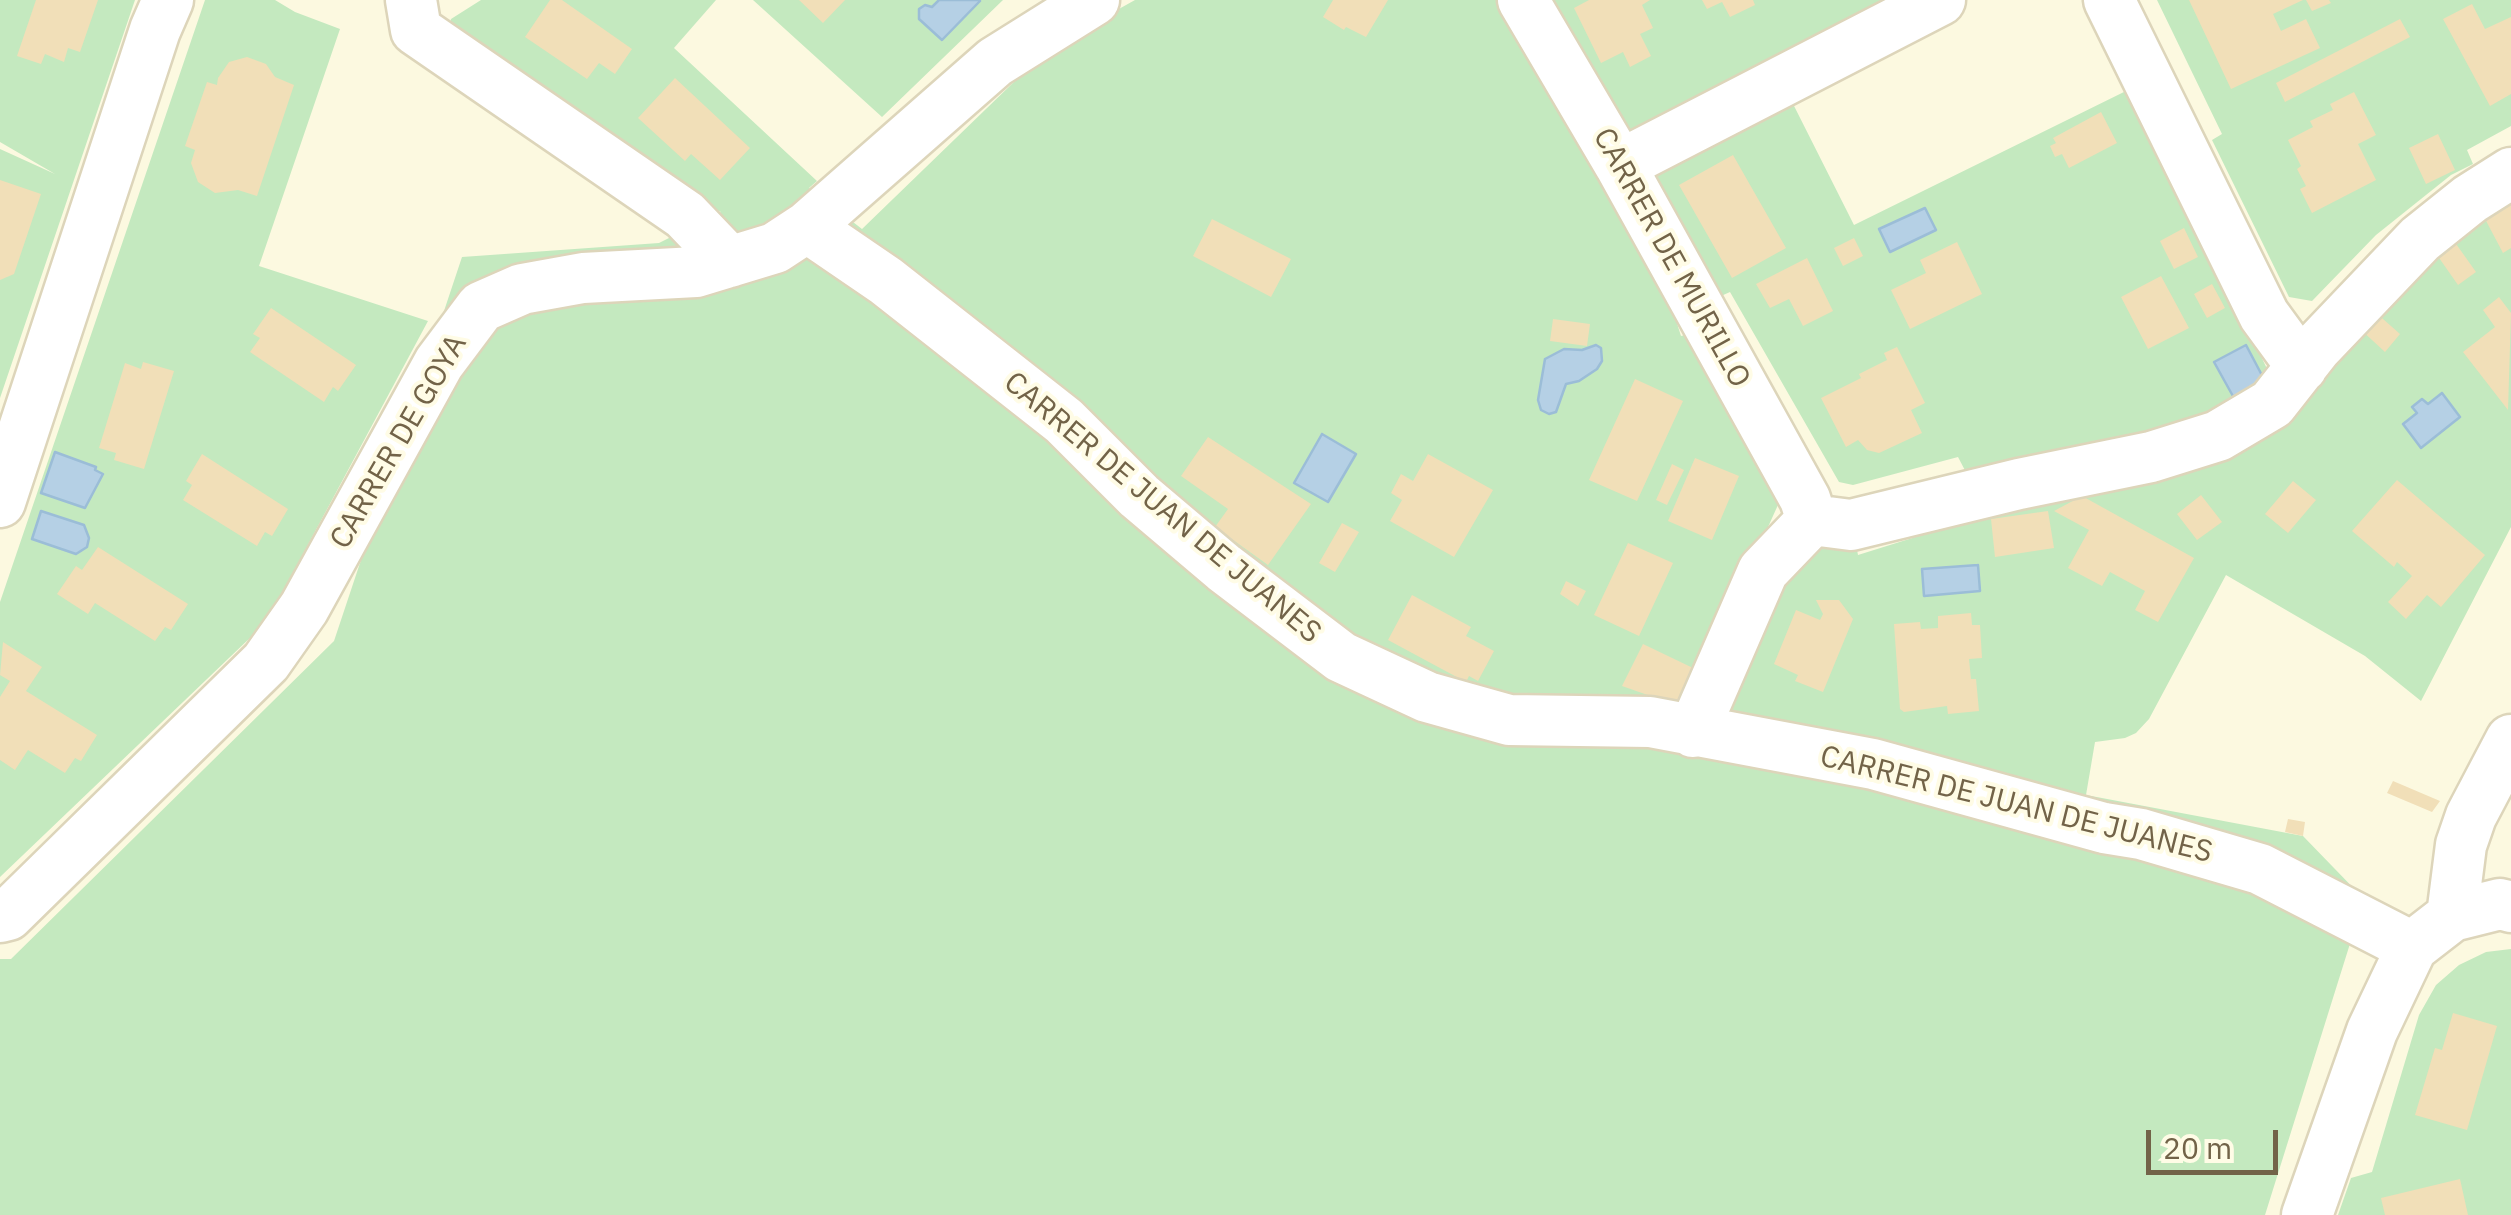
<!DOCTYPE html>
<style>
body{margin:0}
#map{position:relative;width:2511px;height:1215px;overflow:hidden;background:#fcf9e0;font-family:"IBM Plex Sans",sans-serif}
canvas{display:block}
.scale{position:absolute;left:2146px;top:1130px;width:132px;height:45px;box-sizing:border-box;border:5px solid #726348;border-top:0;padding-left:12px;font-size:30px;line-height:35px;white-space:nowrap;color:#726348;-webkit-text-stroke:8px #fffce6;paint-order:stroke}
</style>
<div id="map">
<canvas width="2511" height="1215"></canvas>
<div class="scale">20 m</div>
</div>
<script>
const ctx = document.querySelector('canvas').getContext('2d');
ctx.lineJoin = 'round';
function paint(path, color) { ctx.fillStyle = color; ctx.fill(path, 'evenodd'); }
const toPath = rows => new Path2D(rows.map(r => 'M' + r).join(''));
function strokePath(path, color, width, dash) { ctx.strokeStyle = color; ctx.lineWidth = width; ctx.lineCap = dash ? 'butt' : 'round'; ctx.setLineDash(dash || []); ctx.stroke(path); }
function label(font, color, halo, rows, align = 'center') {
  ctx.font = font + ' "IBM Plex Sans",sans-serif'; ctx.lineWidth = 8; ctx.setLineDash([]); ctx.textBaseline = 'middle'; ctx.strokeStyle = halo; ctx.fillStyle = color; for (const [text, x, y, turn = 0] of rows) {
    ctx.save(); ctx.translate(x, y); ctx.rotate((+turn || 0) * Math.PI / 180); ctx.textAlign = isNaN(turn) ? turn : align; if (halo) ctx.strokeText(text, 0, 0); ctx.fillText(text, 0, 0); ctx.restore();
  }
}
const green = toPath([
 [0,0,135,0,0,398,0,149,55,174,0,142],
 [205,0,275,0,295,12,340,29,259,266,428,321,281,595,252,636,0,877,0,602],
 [481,0,716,0,674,48,817,181,809,188,862,229,1049,48,1135,0,1506,0,1683,301,1674,314,1681,336,1685,335,1711,378,1719,365,1787,485,1701,675,1691,672,1694,675,1677,705,1729,710,1724,695,1773,574,1785,560,1854,534,1858,555,1989,514,1987,500,2005,496,2012,507,2156,476,2274,420,2324,373,2324,365,2393,291,2484,217,2511,201,2511,527,2421,701,2365,656,2226,575,2149,719,2136,733,2125,738,2095,742,2086,795,2303,836,2364,899,2265,1215,0,1215,0,959,11,959,334,641,462,257,659,243,721,212,706,206,452,40,448,32,451,19],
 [753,0,1003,0,882,117],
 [1536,0,1886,0,1820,32,1824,44,1624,145],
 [2157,0,2511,0,2511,126,2467,150,2473,164,2451,175,2376,235,2312,301,2289,297,2212,140,2222,134],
 [2130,89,2274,383,2165,439,1969,478,1958,457,1853,485,1839,482,1730,292,1712,300,1648,182,1652,161,1787,92,1854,225],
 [2511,949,2511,1215,2338,1215,2351,1178,2372,1172,2419,1015,2436,985,2459,965,2486,952]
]);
const water = toPath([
 [939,0,979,0,980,1,942,40,919,19,919,9,925,5,932,7,939,0],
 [1925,208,1936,230,1890,252,1879,229,1925,208],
 [1596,345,1601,348,1602,361,1597,369,1579,381,1566,384,1556,412,1549,414,1541,410,1538,400,1545,359,1564,349,1582,350,1596,345],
 [2246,345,2265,381,2234,398,2214,362,2246,345],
 [2442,393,2460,417,2421,448,2403,424,2417,413,2412,407,2422,399,2428,404,2442,393],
 [1322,434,1356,454,1328,502,1294,483,1322,434],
 [55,452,96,467,95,470,103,474,85,508,41,493,55,452],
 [41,511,84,525,89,538,87,547,76,554,32,539,41,511],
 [1978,565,1980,591,1924,596,1922,569,1978,565]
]);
const building = toPath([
 [36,0,98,0,80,52,68,48,64,62,45,54,41,64,17,56],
 [550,0,562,0,632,49,615,74,599,63,587,79,525,37],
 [799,0,845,0,823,23],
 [1333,0,1388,0,1366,37,1346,27,1344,30,1323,17],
 [1589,0,1650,0,1642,5,1653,28,1640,34,1651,56,1630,67,1623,52,1601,63,1574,8],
 [1702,0,1753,0,1755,5,1730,17,1722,2,1707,9],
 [2189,0,2303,0,2273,14,2281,31,2306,19,2320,48,2231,89],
 [2306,0,2329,0,2331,3,2312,11],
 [2472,4,2485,29,2511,17,2511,94,2490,106,2443,19],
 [2400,19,2410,37,2285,102,2276,83],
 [247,57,266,64,275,77,294,85,257,196,238,190,215,193,198,182,191,163,195,150,185,146,207,82,217,85,218,78,229,62],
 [675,78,750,148,720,180,691,154,685,161,638,118],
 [2354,92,2376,135,2358,144,2376,180,2312,213,2300,189,2306,186,2297,169,2301,166,2288,140,2313,127,2310,121,2333,110,2330,104],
 [2101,112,2117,143,2069,168,2062,154,2055,157,2050,146,2056,143,2053,138],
 [2438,134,2455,170,2426,184,2409,148],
 [1733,155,1786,248,1732,278,1679,185],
 [0,180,41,194,14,274,0,280],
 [2511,201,2511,248,2503,253,2484,217],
 [1212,219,1291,259,1271,297,1193,256],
 [2184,228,2198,257,2174,269,2160,241],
 [1854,238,1863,256,1843,266,1834,248],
 [2454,241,2476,272,2458,285,2437,255],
 [1957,242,1982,294,1910,329,1891,290,1926,273,1920,260],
 [1807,258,1833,311,1803,326,1789,299,1770,308,1756,284],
 [2161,276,2189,328,2148,349,2121,297],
 [2212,284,2225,308,2207,318,2194,294],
 [2499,297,2511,313,2508,410,2463,352,2495,327,2483,310],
 [271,308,356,365,338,391,333,387,324,402,250,352,260,338,253,334],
 [2374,311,2400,334,2385,352,2359,328],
 [1553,319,1590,324,1587,346,1550,341],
 [1897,347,1925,403,1911,410,1922,433,1879,453,1867,450,1858,440,1846,447,1821,398,1861,378,1859,374,1887,360,1884,353],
 [143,362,174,371,144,469,114,460,116,453,99,448,125,363,141,369],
 [1635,379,1683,401,1637,501,1589,480],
 [1208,437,1311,504,1268,565,1215,527,1228,509,1181,476],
 [202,454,288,509,272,536,265,532,257,546,183,500,192,485,186,481],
 [1428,454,1493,490,1454,557,1390,521,1402,500,1391,493,1401,474,1413,481],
 [1695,458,1739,476,1712,540,1668,521],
 [1672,464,1684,470,1667,505,1656,500],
 [2397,480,2485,555,2441,607,2427,595,2406,619,2388,602,2412,576,2397,562,2394,567,2352,531],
 [2293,481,2316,500,2288,533,2265,514],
 [2201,495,2222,522,2197,540,2177,514],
 [2082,496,2194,558,2158,622,2135,610,2145,591,2110,572,2102,586,2068,568,2089,530,2054,511],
 [2048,511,2054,548,1995,557,1991,519],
 [1342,523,1359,532,1335,572,1319,563],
 [1628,543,1673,563,1639,636,1594,615],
 [98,547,188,604,171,630,165,627,155,641,95,603,88,614,57,594,76,566,82,570],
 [1566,581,1586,591,1578,606,1560,594],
 [1412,595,1471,627,1466,636,1494,651,1478,681,1469,676,1466,682,1388,640],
 [1816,600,1839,600,1853,619,1823,692,1795,681,1798,675,1774,664,1796,610,1820,620,1823,614],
 [1971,613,1972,625,1980,625,1982,658,1969,659,1971,679,1976,679,1979,711,1948,714,1947,706,1904,712,1900,709,1894,624,1920,622,1921,629,1938,628,1938,616],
 [3,642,42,667,26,691,97,735,81,761,75,758,65,773,28,750,15,770,0,760,0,697,10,681,0,675],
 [1643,644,1693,668,1690,673,1694,675,1682,701,1679,700,1676,705,1622,686],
 [2393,781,2440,801,2432,812,2387,793],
 [2288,819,2305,822,2303,836,2285,832],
 [2453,1013,2497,1026,2467,1130,2415,1115,2435,1048,2442,1050],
 [2460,1179,2468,1215,2385,1215,2381,1198]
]);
const minor = toPath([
 [411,0,416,30,685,215,730,262],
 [1523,0,1620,165,1805,499,1812,520],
 [2109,0,2264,315,2302,367],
 [1620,165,1940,0],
 [807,227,886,281,1064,421,1139,496,1224,568,1341,657,1427,697,1509,720,1650,722,1873,764,2104,828,2141,834,2260,869,2412,947],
 [0,502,155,30,168,0],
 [1693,732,1763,571,1812,520,1851,525,2019,484,2151,457,2218,436,2272,404,2316,348,2420,239,2470,199,2511,173],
 [2452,916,2461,845,2471,816,2511,740],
 [0,917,8,915,266,662,304,608,439,363,481,307,522,289,583,278,696,272,775,248,807,227,995,62,1094,0],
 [2307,1215,2372,1031,2412,947,2452,916,2500,904,2511,907]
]);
const streetNames = [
 ["CARRER DE MURILLO",1671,258,61],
 ["CARRER DE GOYA",399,442,-60],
 ["CARRER DE JUAN DE JUANES",1162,508,40],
 ["CARRER DE JUAN DE JUANES",2016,805,14]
];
paint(green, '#c4e9bf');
paint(water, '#b5d0e5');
strokePath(water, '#9bbdd7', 2.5);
paint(building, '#f1dfb8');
strokePath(minor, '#ddd5ba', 55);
strokePath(minor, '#fff', 50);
label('30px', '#726348', '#fffce6', streetNames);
</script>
